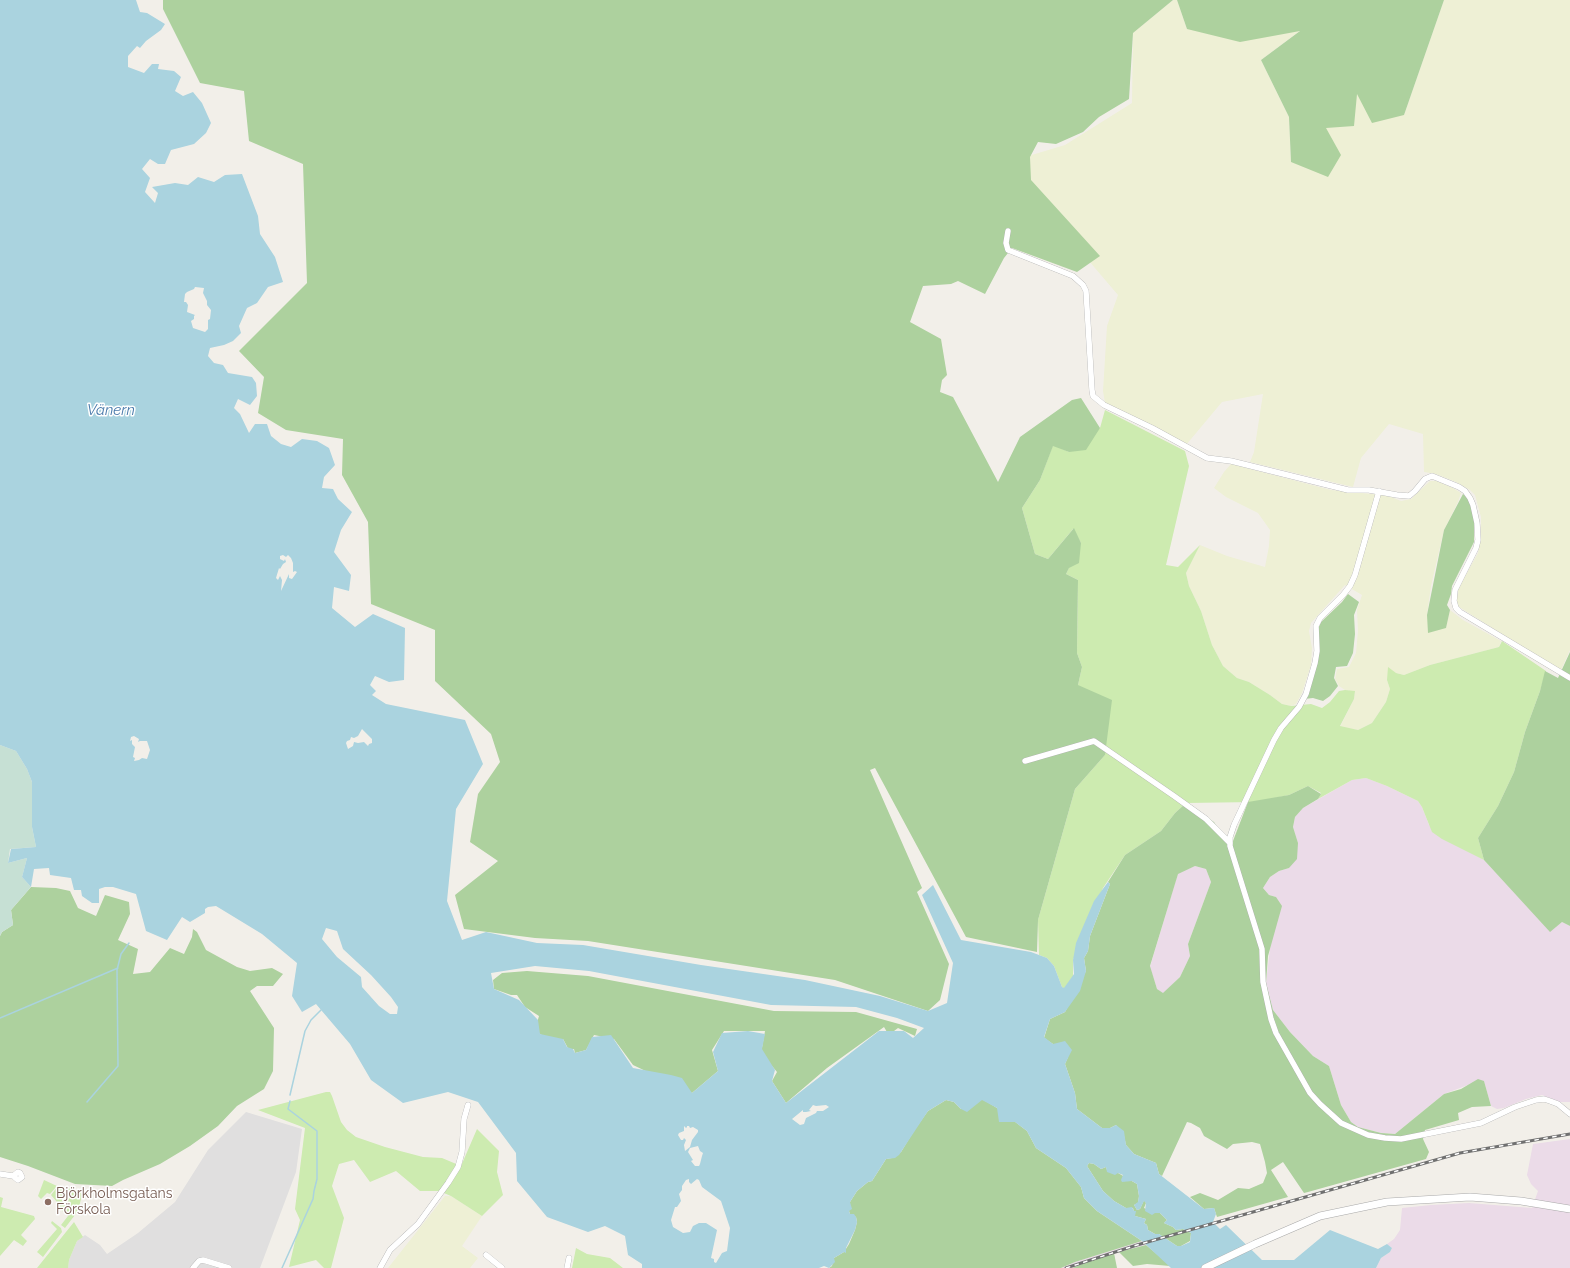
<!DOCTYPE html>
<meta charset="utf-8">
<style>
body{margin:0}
canvas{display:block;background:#f2efe9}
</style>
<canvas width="1570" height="1268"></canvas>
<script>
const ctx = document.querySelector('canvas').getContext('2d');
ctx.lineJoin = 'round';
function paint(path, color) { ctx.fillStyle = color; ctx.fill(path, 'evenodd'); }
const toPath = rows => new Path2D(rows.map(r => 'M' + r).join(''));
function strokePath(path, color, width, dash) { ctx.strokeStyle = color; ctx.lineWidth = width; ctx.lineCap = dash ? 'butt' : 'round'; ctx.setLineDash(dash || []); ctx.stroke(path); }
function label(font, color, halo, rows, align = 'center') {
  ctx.font = font + ' Raleway,sans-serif'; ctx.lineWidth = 3; ctx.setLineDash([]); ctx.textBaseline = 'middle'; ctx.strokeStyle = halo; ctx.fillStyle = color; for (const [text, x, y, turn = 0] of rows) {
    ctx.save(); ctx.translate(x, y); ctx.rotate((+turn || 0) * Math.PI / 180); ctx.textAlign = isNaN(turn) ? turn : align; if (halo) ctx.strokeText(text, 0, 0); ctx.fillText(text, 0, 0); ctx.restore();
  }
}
const residential = toPath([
 [246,1112,302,1129,296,1172,260,1268,68,1268,69,1260,77,1241,85,1235,100,1245,107,1254,138,1233,175,1202,208,1150]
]);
const industrial = toPath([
 [1366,778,1387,786,1418,801,1422,807,1429,825,1484,860,1550,931,1562,922,1570,926,1570,1102,1559,1102,1542,1095,1526,1099,1504,1108,1497,1109,1491,1106,1484,1081,1468,1085,1444,1094,1395,1134,1381,1133,1358,1127,1351,1122,1341,1105,1329,1066,1313,1056,1290,1032,1273,1010,1266,983,1276,897,1269,895,1263,888,1270,877,1279,871,1289,868,1298,843,1293,827,1295,817,1303,808,1352,780],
 [1195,866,1206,869,1211,882,1188,944,1190,956,1180,977,1163,994,1157,989,1150,967,1178,873],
 [1570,1139,1570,1268,1376,1268,1381,1258,1390,1252,1392,1248,1387,1244,1394,1239,1400,1230,1402,1208,1431,1205,1469,1203,1532,1208,1538,1191,1531,1184,1527,1175,1533,1144],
 [1142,1241,1146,1245,1114,1253,1072,1268,1061,1268,1075,1262]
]);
const farmland = toPath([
 [1173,0,1177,0,1187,29,1301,30,1261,60,1289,117,1291,162,1326,128,1357,93,1404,115,1444,0,1570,0,1570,650,1561,670,1546,662,1456,605,1458,589,1478,553,1481,535,1481,517,1475,495,1470,490,1456,482,1436,474,1424,472,1423,434,1389,424,1361,458,1353,487,1250,462,1254,452,1263,394,1222,402,1186,445,1105,403,1103,391,1107,326,1118,295,1024,185,1025,157,1065,145,1132,103,1133,33],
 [1231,464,1331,490,1382,495,1391,497,1401,501,1411,499,1430,481,1437,481,1453,488,1461,493,1458,502,1444,530,1431,586,1427,615,1446,628,1450,610,1463,620,1501,641,1499,647,1430,665,1404,675,1396,673,1387,680,1390,689,1386,702,1372,723,1358,730,1340,727,1354,699,1355,692,1345,690,1339,686,1335,679,1337,669,1349,667,1356,653,1358,631,1357,610,1362,595,1345,585,1311,623,1309,631,1312,648,1311,665,1302,693,1296,704,1291,706,1282,704,1270,695,1249,682,1237,678,1223,666,1212,645,1201,611,1189,586,1186,573,1200,545,1227,556,1265,567,1269,546,1270,530,1258,513,1226,497,1214,488,1224,472],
 [445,1196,451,1196,482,1216,462,1246,478,1258,470,1268,388,1268]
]);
const grass = toPath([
 [1105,410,1185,451,1189,466,1166,565,1178,567,1200,545,1186,573,1189,586,1201,611,1212,645,1223,666,1237,678,1249,682,1270,695,1282,704,1291,706,1311,704,1322,708,1330,702,1339,691,1345,690,1355,691,1354,699,1340,726,1358,730,1372,723,1386,702,1390,689,1387,680,1388,667,1396,673,1404,675,1430,665,1499,647,1502,641,1546,671,1540,691,1525,732,1514,772,1498,806,1478,838,1484,860,1442,839,1432,832,1422,807,1418,801,1387,786,1366,778,1352,780,1318,799,1321,793,1308,786,1289,795,1256,802,1186,803,1175,813,1161,831,1125,855,1103,888,1073,960,1073,977,1065,988,1063,988,1062,987,1054,966,1047,958,1039,955,1038,920,1075,789,1105,755,1078,685,1082,667,1077,653,1078,580,1066,574,1081,543,1073,529,1048,559,1035,554,1022,508,1040,480,1053,445,1069,452,1100,428],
 [326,1092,330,1092,332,1096,341,1122,347,1130,356,1137,385,1147,423,1157,442,1158,461,1166,477,1129,499,1151,497,1172,503,1195,482,1216,451,1196,439,1191,420,1191,396,1171,370,1182,354,1160,339,1164,332,1186,344,1218,331,1268,324,1268,316,1260,289,1267,300,1220,295,1209,305,1128,258,1110],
 [44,1180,57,1186,50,1194,47,1193,41,1199,38,1196],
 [58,1186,80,1191,82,1195,78,1211,65,1228,61,1225,68,1216,59,1208,56,1204,57,1202,51,1195],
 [0,1197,3,1198,1,1207,34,1216,35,1219,21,1235,27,1241,23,1246,14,1240,0,1256],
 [52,1221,61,1228,62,1232,43,1257,37,1252,57,1229,51,1223],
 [74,1222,83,1237,77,1241,69,1260,68,1268,37,1268],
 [576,1248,587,1254,610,1258,623,1268,572,1268]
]);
const forest = toPath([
 [163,0,1173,0,1133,33,1129,99,1099,117,1083,132,1056,144,1038,142,1030,157,1031,180,1100,256,1077,272,1012,248,1004,258,985,294,958,281,951,284,923,286,910,322,941,339,947,375,942,380,940,392,953,397,998,482,1020,437,1072,400,1081,398,1100,428,1086,450,1069,452,1053,446,1040,480,1022,508,1035,554,1048,559,1074,528,1081,543,1079,563,1069,568,1066,574,1078,580,1077,653,1082,667,1078,685,1112,700,1105,755,1075,789,1038,920,1037,952,966,937,875,768,870,770,922,888,917,892,949,964,940,1000,928,1011,835,980,588,941,535,938,464,929,455,895,498,861,470,842,478,794,500,762,491,734,435,681,435,630,371,604,368,522,342,475,343,439,286,430,258,413,264,377,239,351,307,283,303,164,249,141,244,91,200,83,163,9],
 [1177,0,1444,0,1404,115,1372,123,1357,94,1354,126,1326,128,1341,155,1328,177,1291,162,1289,117,1261,60,1300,31,1240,42,1187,29],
 [1463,494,1469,499,1471,507,1474,521,1474,542,1452,586,1451,594,1447,605,1450,610,1446,628,1428,633,1427,615,1444,530],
 [1348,594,1359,602,1354,615,1355,634,1353,653,1347,666,1336,667,1334,678,1338,686,1330,696,1323,701,1313,698,1304,699,1309,689,1318,629,1321,622,1342,602],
 [1570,652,1570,926,1562,922,1550,932,1484,860,1478,838,1498,806,1514,772,1525,732,1540,691,1545,671,1558,678],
 [1308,786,1321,794,1318,799,1303,808,1295,817,1293,827,1298,843,1297,859,1289,868,1279,871,1270,877,1263,888,1269,895,1276,897,1282,906,1268,956,1266,983,1273,1010,1290,1032,1313,1056,1329,1066,1341,1105,1351,1122,1358,1127,1381,1133,1395,1134,1444,1094,1461,1089,1478,1079,1484,1081,1491,1106,1472,1107,1458,1113,1459,1120,1425,1130,1423,1139,1429,1152,1426,1159,1308,1192,1304,1193,1283,1162,1271,1170,1288,1197,1217,1217,1214,1208,1204,1209,1190,1197,1200,1193,1218,1200,1238,1188,1249,1189,1263,1183,1267,1173,1265,1162,1260,1144,1252,1142,1233,1144,1227,1149,1204,1136,1200,1128,1191,1123,1187,1122,1162,1176,1159,1174,1156,1163,1134,1154,1126,1145,1124,1136,1116,1125,1110,1128,1102,1128,1077,1109,1075,1093,1065,1064,1068,1057,1053,1044,1044,1038,1050,1019,1065,1012,1086,971,1084,958,1088,951,1090,936,1110,884,1108,882,1125,855,1161,831,1175,813,1186,803,1214,822,1223,836,1233,841,1248,802,1289,795],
 [1195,866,1206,869,1211,882,1188,944,1190,956,1180,977,1163,993,1157,989,1150,966,1178,874],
 [31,887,56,888,70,891,78,908,96,916,105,895,129,902,130,914,118,940,138,949,133,974,150,972,170,948,184,954,192,937,193,929,197,932,206,950,237,967,250,971,272,968,283,974,273,986,257,986,250,991,274,1028,273,1071,264,1089,237,1106,218,1126,190,1146,160,1164,123,1180,112,1186,75,1184,28,1166,0,1157,0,936,2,932,13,925,11,910],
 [527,971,588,976,774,1011,856,1012,917,1029,915,1036,898,1028,894,1031,887,1032,884,1027,827,1068,786,1103,772,1081,777,1072,761,1053,765,1031,724,1031,712,1050,718,1071,692,1093,633,1065,614,1039,594,1035,586,1050,575,1053,574,1049,569,1050,563,1039,547,1039,535,1030,539,1016,525,1007,517,995,511,995,494,989,493,980,502,973],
 [982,1099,997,1108,1027,1131,1036,1148,1066,1168,1081,1187,1084,1198,1097,1211,1142,1241,1075,1262,1061,1268,829,1268,832,1266,834,1258,844,1252,849,1244,855,1230,857,1222,856,1217,850,1214,849,1211,850,1202,857,1191,868,1182,872,1181,886,1159,892,1158,901,1152,915,1129,928,1111,946,1100,954,1102,961,1109],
 [1089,1163,1094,1164,1101,1169,1106,1167,1107,1170,1118,1173,1137,1184,1139,1196,1138,1203,1134,1205,1137,1210,1140,1209,1144,1200,1146,1203,1144,1208,1155,1213,1160,1213,1167,1220,1164,1223,1173,1227,1176,1230,1183,1229,1191,1233,1190,1241,1181,1246,1177,1246,1159,1234,1155,1234,1148,1230,1147,1225,1144,1223,1146,1219,1135,1216,1133,1208,1126,1208,1114,1201,1103,1191,1087,1166],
 [1146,1245,1165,1261,1170,1266,1147,1264,1133,1266,1119,1252],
 [1114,1253,1117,1268,1072,1268,1090,1261]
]);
const wetland = toPath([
 [0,745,16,751,27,769,32,782,32,827,36,847,10,849,8,863,27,858,22,877,31,887,11,910,13,925,2,932,0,936]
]);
const water = toPath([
 [0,0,136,0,140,12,147,13,165,24,161,30,146,41,140,48,137,46,128,56,128,67,144,73,152,64,159,64,158,69,174,71,181,77,175,91,183,96,193,92,202,103,211,123,206,133,194,144,171,150,165,164,158,164,150,159,142,169,150,178,145,192,155,203,158,193,152,187,175,183,188,185,198,177,214,182,225,175,242,174,258,216,260,234,275,257,283,282,268,287,257,303,247,308,239,326,241,333,233,341,224,345,210,348,208,356,214,363,223,365,228,373,252,377,256,383,257,396,250,405,238,399,234,408,240,414,249,433,255,424,267,424,271,436,281,444,291,447,302,439,317,441,329,448,335,465,324,477,322,488,333,489,338,499,352,512,341,530,334,552,351,575,349,591,334,587,332,608,355,627,373,614,405,628,404,680,389,682,375,676,370,685,376,691,372,695,386,704,465,720,483,764,456,809,447,901,462,940,486,932,537,943,583,945,701,965,805,980,880,996,928,1011,947,1003,953,963,922,895,933,885,961,940,1031,952,1047,958,1054,966,1062,987,1064,988,1074,974,1073,960,1076,943,1094,901,1108,882,1110,884,1090,936,1088,951,1084,958,1086,971,1080,991,1065,1012,1050,1019,1044,1037,1053,1044,1065,1041,1072,1050,1065,1064,1075,1093,1077,1109,1102,1128,1110,1128,1116,1125,1124,1131,1126,1145,1134,1154,1156,1163,1159,1174,1204,1209,1214,1208,1216,1214,1213,1222,1220,1229,1226,1225,1262,1260,1294,1260,1330,1230,1378,1249,1387,1244,1392,1248,1390,1252,1381,1258,1376,1268,1171,1268,1142,1241,1097,1211,1084,1198,1081,1187,1066,1168,1036,1148,1027,1131,1015,1122,999,1122,997,1108,982,1100,967,1112,961,1109,954,1102,946,1100,928,1111,899,1155,895,1158,886,1159,872,1181,868,1182,857,1191,850,1202,852,1209,849,1211,850,1214,854,1214,856,1217,857,1222,855,1230,846,1248,846,1253,844,1252,834,1258,835,1262,829,1268,824,1266,819,1268,642,1268,642,1264,628,1255,625,1236,605,1226,588,1232,547,1217,517,1181,516,1153,478,1102,448,1092,403,1103,371,1080,350,1044,316,1004,302,1012,292,996,297,963,262,934,216,906,208,907,205,909,205,913,190,922,182,917,167,940,146,931,136,894,113,887,105,887,99,889,99,903,92,903,82,896,81,890,74,890,71,878,50,875,49,868,34,869,31,887,22,877,27,858,8,863,11,849,36,847,32,827,32,782,27,769,16,751,0,745],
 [195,287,204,288,203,293,207,301,207,305,211,310,210,319,208,320,208,329,205,332,193,328,191,321,194,319,194,316,195,315,187,312,188,305,186,302,184,302,185,294,187,292,194,289],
 [283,555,286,557,288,555,291,558,293,563,293,572,295,571,297,572,292,579,289,578,289,574,281,591,282,580,280,576,278,580,276,578,279,568,280,569,283,564,286,562,285,559,284,561,280,559,280,556],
 [362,729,372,739,372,743,369,744,368,746,364,742,358,743,354,742,353,746,348,749,346,743,347,741,350,740,351,737,354,738,358,736],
 [134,736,139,739,138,742,140,741,147,741,150,750,147,759,142,758,139,760,134,761,135,758,133,757,135,747,132,744,132,740,130,741,131,737],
 [326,928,337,931,343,949,371,975,391,997,398,1007,397,1014,390,1014,379,1006,362,987,361,977,337,957,322,939],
 [535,966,589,971,771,1005,856,1007,897,1018,924,1028,913,1038,904,1031,879,1031,786,1103,772,1081,775,1070,762,1049,765,1034,748,1031,722,1033,713,1052,718,1071,692,1093,682,1078,671,1075,633,1068,611,1035,592,1037,586,1050,575,1053,573,1049,567,1047,563,1039,540,1034,538,1020,519,1000,494,989,491,973],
 [813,1105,816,1106,826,1105,829,1107,823,1111,817,1111,816,1113,806,1118,804,1124,800,1125,792,1119,803,1110,803,1112,806,1112,811,1111,809,1110],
 [684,1126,686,1128,687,1127,687,1126,689,1126,690,1128,693,1127,698,1130,698,1132,692,1140,690,1147,685,1151,684,1145,686,1140,684,1138,683,1140,681,1140,678,1135,679,1133,684,1131],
 [698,1146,700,1151,703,1153,702,1156,700,1164,699,1166,695,1166,691,1161,693,1160,688,1152,690,1148],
 [1089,1163,1094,1164,1101,1169,1106,1167,1107,1172,1115,1175,1118,1173,1123,1175,1121,1180,1122,1182,1132,1181,1137,1184,1139,1196,1138,1202,1134,1205,1137,1210,1140,1209,1144,1201,1146,1203,1145,1211,1152,1215,1155,1213,1160,1213,1167,1220,1164,1223,1173,1227,1176,1230,1183,1229,1191,1233,1190,1242,1181,1246,1177,1246,1159,1234,1155,1234,1148,1230,1147,1225,1144,1223,1146,1219,1135,1216,1136,1211,1134,1211,1132,1207,1126,1208,1114,1201,1103,1191,1087,1166],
 [689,1179,689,1182,691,1184,697,1179,699,1180,702,1187,721,1201,730,1228,727,1251,722,1253,716,1263,714,1262,714,1259,711,1258,717,1230,706,1223,699,1223,693,1226,690,1232,683,1233,673,1227,671,1220,675,1207,677,1207,681,1201,679,1194,682,1190,682,1186,686,1180]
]);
const stream = toPath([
 [0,1018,118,968],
 [290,1095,305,1031,311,1020,321,1010],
 [87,1102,118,1066,117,970,121,954,129,943],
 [282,1268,313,1199,314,1191,317,1179,317,1131,288,1109,290,1101]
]);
const minor = toPath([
 [1008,231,1006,243,1008,250,1073,276,1083,285,1086,291,1092,390,1093,396,1104,405,1152,428,1207,458,1231,461,1348,490,1369,490,1397,495,1409,496,1415,491,1425,479,1432,476,1459,487,1465,491,1470,498,1473,505,1477,523,1478,540,1476,548,1455,590,1454,601,1456,608,1460,612,1570,678],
 [1379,491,1355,575,1350,586,1343,595,1320,618,1316,626,1317,651,1315,663,1306,694,1299,707,1281,728,1274,740,1234,825,1230,837,1230,846,1262,949,1263,982,1271,1019,1276,1033,1310,1093,1320,1104,1341,1123,1368,1135,1385,1138,1401,1139,1481,1123,1515,1107,1536,1100,1544,1099,1550,1101,1558,1104,1570,1114],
 [1025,761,1094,741,1174,796,1206,819,1230,843],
 [0,1174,13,1176,18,1180,22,1177,20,1173,18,1172,13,1176],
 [486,1255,502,1268],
 [193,1268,199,1261,203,1260,229,1268],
 [380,1268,390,1250,418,1224,448,1183,458,1167,462,1152,464,1119,468,1105],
 [567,1268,569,1258]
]);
const tertiary = toPath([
 [1205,1268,1255,1244,1320,1216,1387,1202,1470,1197,1521,1201,1570,1209]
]);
const rail = toPath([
 [1066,1268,1137,1245,1460,1153,1570,1134]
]);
const markers = [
 [48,1202,4,"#8d6e63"]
];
const educationNames = [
 ["Björkholmsgatans",56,1194],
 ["Förskola",56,1210]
];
const waterNames = [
 ["Vänern",111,410]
];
paint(residential, '#e0dfdf');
paint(industrial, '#ebdbe8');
paint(farmland, '#eef0d5');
paint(grass, '#cdebb0');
paint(forest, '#add19e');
paint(wetland, '#c6e0d4');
paint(water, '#aad3df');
strokePath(stream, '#aad3df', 1.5);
strokePath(minor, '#a9a9a9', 6);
strokePath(tertiary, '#a9a9a9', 8);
strokePath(minor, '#fff', 5.5);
strokePath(tertiary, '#fff', 7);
strokePath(rail, '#707070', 3);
strokePath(rail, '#fff', 1.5, [4.5]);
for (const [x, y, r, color] of markers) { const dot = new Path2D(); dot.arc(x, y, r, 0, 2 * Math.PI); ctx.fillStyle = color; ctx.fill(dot); strokePath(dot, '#fff', 1.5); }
label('14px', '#785e54', '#fff', educationNames, 'left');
label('italic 15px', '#4a7aab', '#fff', waterNames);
</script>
